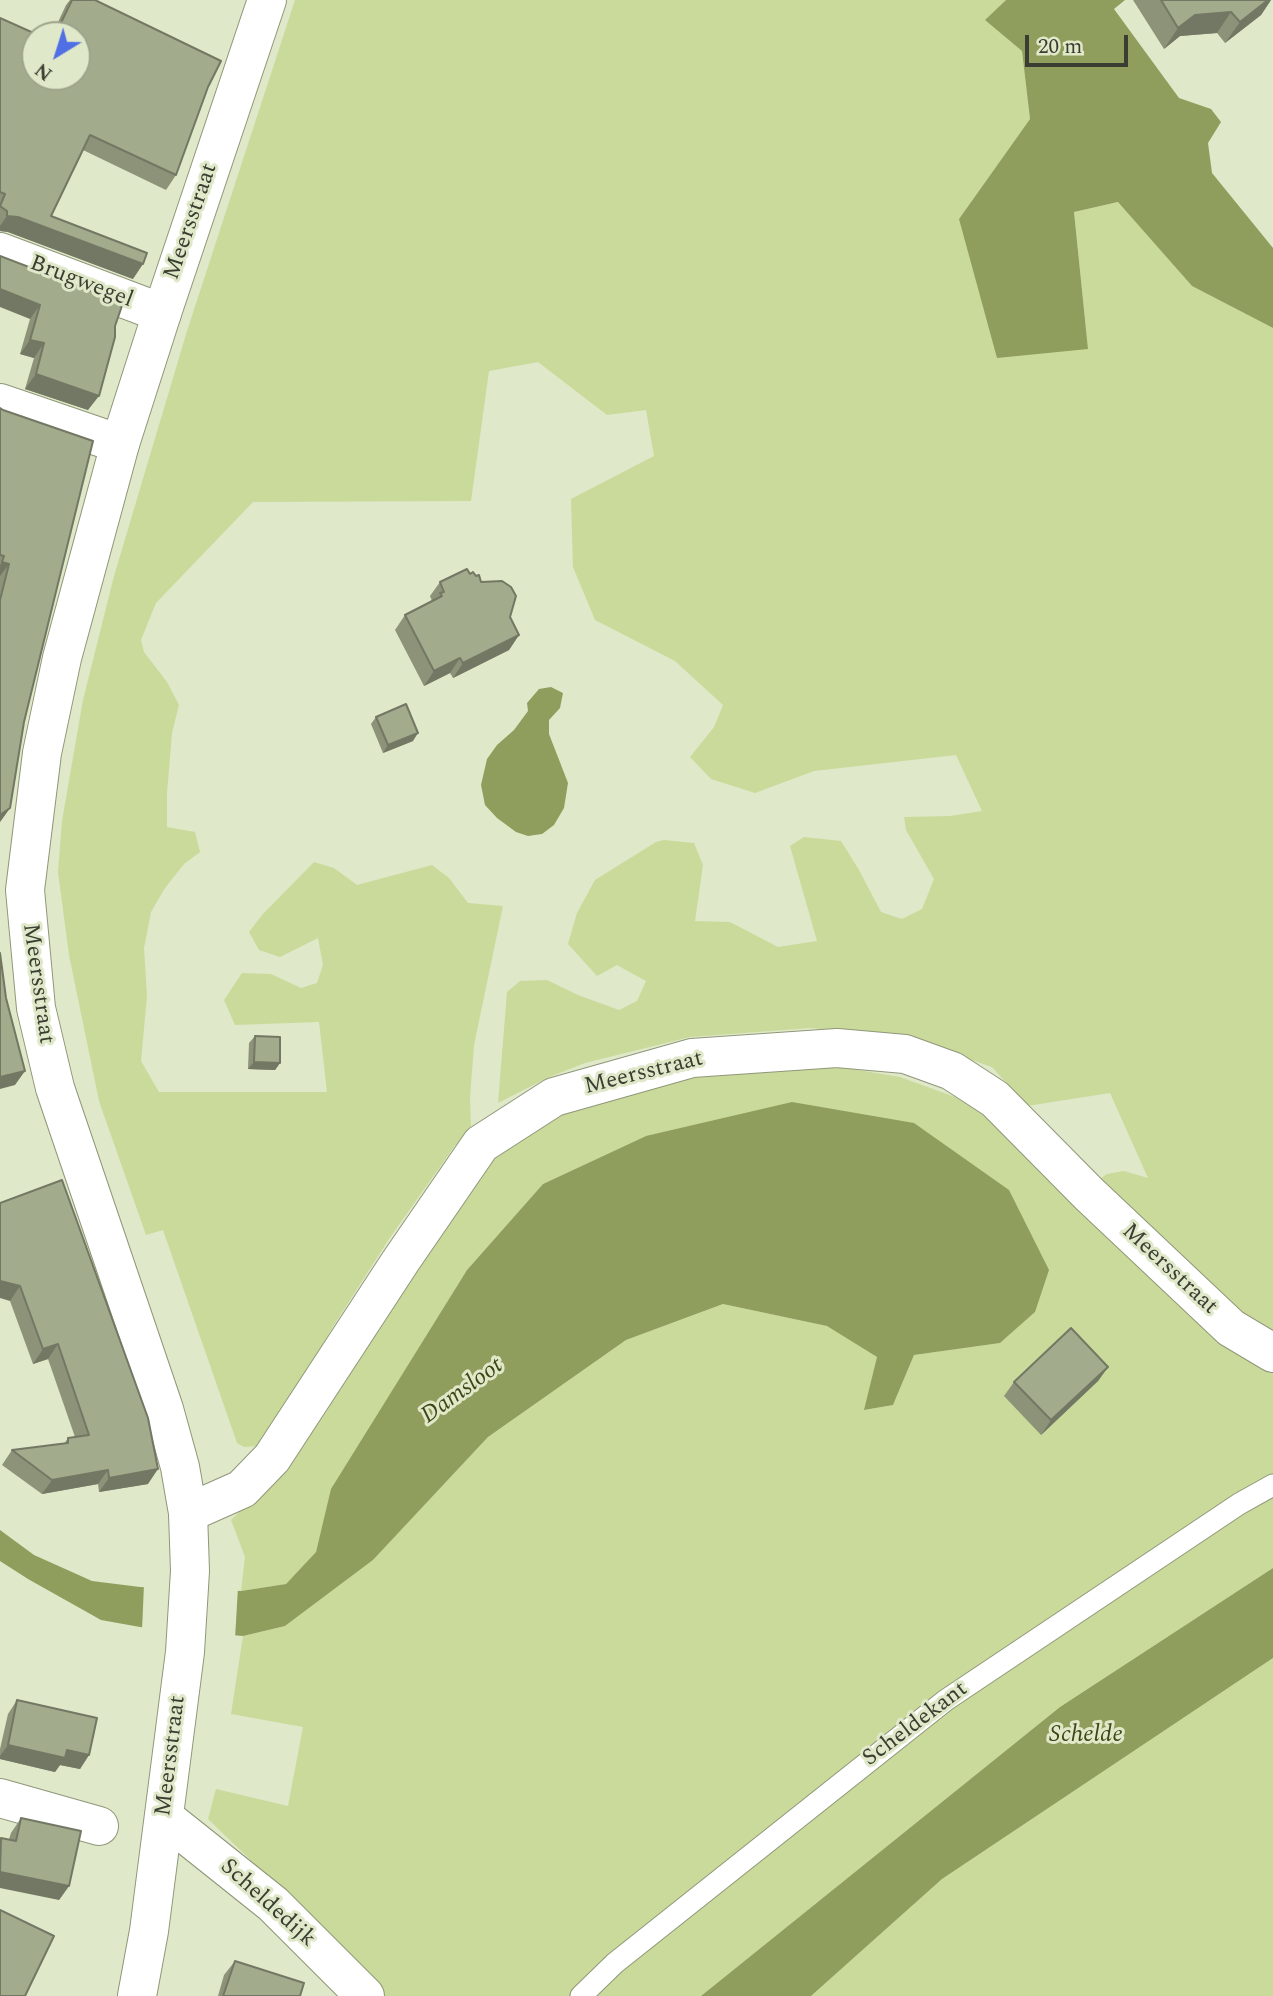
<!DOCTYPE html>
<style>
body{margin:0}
#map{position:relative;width:1273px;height:1996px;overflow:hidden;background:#dfe8c8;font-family:Spectral,serif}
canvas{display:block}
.north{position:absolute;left:21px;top:21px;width:70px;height:70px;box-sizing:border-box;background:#dfe8c8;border:2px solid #9da48c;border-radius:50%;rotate:218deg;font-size:19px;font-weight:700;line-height:28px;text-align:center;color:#3a3d31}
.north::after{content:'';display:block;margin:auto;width:24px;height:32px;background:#516fe4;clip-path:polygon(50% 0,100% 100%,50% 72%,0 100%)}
.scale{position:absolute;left:1025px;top:35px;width:103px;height:32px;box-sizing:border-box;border:4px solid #3a3d31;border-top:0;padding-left:9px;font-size:21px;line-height:24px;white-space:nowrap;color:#3a3d31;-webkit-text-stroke:5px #dfe8c8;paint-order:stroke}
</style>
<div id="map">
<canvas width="1273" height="1996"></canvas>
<div class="north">N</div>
<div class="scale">20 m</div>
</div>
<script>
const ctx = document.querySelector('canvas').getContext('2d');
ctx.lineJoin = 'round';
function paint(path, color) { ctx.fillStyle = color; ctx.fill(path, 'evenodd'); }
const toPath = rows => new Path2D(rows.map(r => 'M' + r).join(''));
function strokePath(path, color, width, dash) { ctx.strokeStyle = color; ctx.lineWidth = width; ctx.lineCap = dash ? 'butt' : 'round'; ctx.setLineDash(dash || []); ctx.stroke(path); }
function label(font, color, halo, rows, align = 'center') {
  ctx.font = font + ' Spectral,serif'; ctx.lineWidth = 6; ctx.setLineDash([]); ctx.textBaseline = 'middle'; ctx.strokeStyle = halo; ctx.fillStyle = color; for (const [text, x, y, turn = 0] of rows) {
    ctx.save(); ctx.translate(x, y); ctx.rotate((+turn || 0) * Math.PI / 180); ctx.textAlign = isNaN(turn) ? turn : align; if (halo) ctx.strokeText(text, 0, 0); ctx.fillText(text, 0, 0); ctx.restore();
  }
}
const green = toPath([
 [295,0,1006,0,986,20,1022,51,1030,119,959,219,1088,349,1074,212,1119,202,1192,286,1273,328,1273,1336,1220,1298,1094,1183,1107,1174,1124,1171,1148,1178,1110,1093,1027,1106,992,1067,908,1038,811,1028,690,1037,585,1063,547,1078,498,1103,507,992,520,981,547,980,578,995,619,1010,637,1001,646,981,617,965,597,976,568,944,577,913,595,880,656,842,664,840,694,843,703,865,695,921,730,922,778,947,817,941,790,846,804,837,841,841,859,870,881,912,902,919,922,909,934,879,906,830,904,817,950,816,982,811,956,755,814,771,755,793,711,779,690,757,714,727,723,705,675,661,595,620,573,567,571,499,654,456,646,410,607,415,538,362,489,371,471,501,253,502,156,603,141,640,144,652,167,682,179,705,172,733,167,793,167,827,195,832,200,852,184,864,165,888,151,912,144,948,147,996,141,1061,159,1092,327,1092,319,1022,235,1025,224,1000,242,973,271,974,301,988,317,983,323,965,318,938,280,957,259,950,249,932,262,915,314,862,334,868,357,885,432,865,449,878,468,903,503,906,474,1045,470,1097,471,1129,454,1147,389,1239,334,1325,270,1434,257,1446,244,1447,237,1443,163,1230,146,1235,99,1101,69,955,58,872,62,821,83,700,114,576,187,331],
 [834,1066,900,1077,955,1097,990,1117,1234,1346,1273,1372,1273,1568,1060,1707,701,1996,375,1996,373,1978,208,1819,216,1789,288,1806,303,1727,231,1714,243,1636,285,1626,373,1560,488,1437,626,1340,723,1304,828,1326,877,1357,865,1410,893,1405,914,1355,1000,1343,1035,1312,646,1136,543,1184,467,1270,332,1489,316,1552,286,1584,241,1591,245,1557,231,1520,285,1467,327,1411,344,1376,466,1190,505,1147,557,1115,680,1076],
 [1273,1658,1273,1996,811,1996,942,1879]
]);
const water = toPath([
 [1006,0,1125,0,1114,9,1179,98,1211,109,1221,122,1208,143,1212,173,1273,248,1273,328,1192,286,1118,202,1074,212,1088,349,997,358,959,219,1030,119,1022,51,985,20],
 [551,687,563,693,560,708,549,720,549,734,568,783,564,808,554,825,542,834,528,836,516,832,497,818,485,805,481,785,487,759,497,745,514,730,528,711,527,703,539,689],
 [792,1102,914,1123,1009,1190,1049,1270,1035,1312,1000,1343,914,1355,893,1405,864,1410,877,1357,827,1326,723,1304,626,1340,488,1437,373,1560,285,1626,243,1636,140,1627,101,1620,28,1579,0,1561,0,1530,34,1555,92,1581,140,1587,241,1591,286,1584,316,1552,331,1489,467,1270,543,1184,646,1136],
 [1273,1568,1273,1658,942,1879,811,1996,701,1996,1060,1707]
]);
const pier = toPath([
 [144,1584,238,1587,235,1639,142,1631]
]);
const lane = toPath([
 [581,1996,615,1963,946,1700,1239,1504,1273,1485]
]);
const street = toPath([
 [0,252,162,313],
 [0,403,120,444],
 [188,1513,242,1489,272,1458,400,1262,481,1144,554,1097,692,1058,837,1048,905,1054,952,1071,995,1099,1089,1194,1231,1328,1273,1353],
 [0,1798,99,1826],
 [164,1817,273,1904,365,1996]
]);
const secondary = toPath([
 [137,1996,149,1931,185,1652,190,1571,188,1513,180,1467,164,1409,55,1088,36,1008,25,890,42,753,62,658,120,444,162,313,267,0]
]);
const wall = toPath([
 [70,0,95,0,208,87,176,175,166,190,83,150,51,216,133,279,8,232,0,231,0,18,35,77,77,35,52,35,66,5],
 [1133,0,1271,0,1261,15,1225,43,1217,33,1180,36,1164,49],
 [0,256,115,326,88,410,25,389,34,358,20,354,30,319],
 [0,408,24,722,10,808,0,822],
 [470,574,476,576,481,582,510,617,519,635,509,650,453,678,450,673,424,686,395,630,405,615,432,601,430,596,440,582],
 [376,717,413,741,383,753,371,724],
 [255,1036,280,1063,275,1070,248,1069,249,1043],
 [0,1203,148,1484,99,1492,98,1484,42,1494,2,1465,12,1450,64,1444,68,1438,75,1437,48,1359,33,1364,10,1301],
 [1108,1367,1098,1381,1041,1435,1004,1396,1014,1382],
 [17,1700,89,1755,80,1769,60,1765,55,1772,0,1759,0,1749,8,1714],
 [21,1818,69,1886,59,1900,9,1839,11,1833],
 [235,1961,300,1996,218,1996,224,1975]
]);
const shadedWall = toPath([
 [1268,0,1271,0,1261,15,1225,43,1240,22],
 [1231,12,1217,33,1180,36,1164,49,1178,28,1195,15],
 [7,216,18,217,143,264,133,279,8,232,0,231,0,226],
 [0,289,40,305,30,319,0,307],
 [30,340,44,343,34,358,20,354],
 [36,374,99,396,88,410,25,389],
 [2,562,9,564,0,576,0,565],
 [519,635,509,650,453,678,463,663],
 [460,658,450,673,424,686,434,671],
 [418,733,413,741,383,753,388,745],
 [10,808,0,822,0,815],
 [254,1062,280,1063,275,1070,248,1069],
 [25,1071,15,1085,0,1089,0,1077],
 [0,1281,20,1286,10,1301,0,1298],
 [58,1344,48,1359,33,1364,43,1349],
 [1108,1367,1098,1381,1041,1435,1051,1420],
 [158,1469,148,1484,99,1492,109,1478],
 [108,1470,98,1484,42,1494,52,1480],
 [8,1745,67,1750,89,1755,80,1769,60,1765,55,1772,0,1759,0,1756],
 [0,1872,69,1886,59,1900,0,1888]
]);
const building = toPath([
 [72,0,95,0,221,61,208,87,176,175,90,135,51,216,147,253,143,264,18,217,7,216,7,211,0,206,5,194,0,192,0,18,38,35,35,35,35,77,77,77,77,35,55,35,72,0],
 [1161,0,1268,0,1240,22,1231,12,1195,15,1178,28,1161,0],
 [0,256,123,303,115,326,115,337,99,396,36,374,44,343,30,340,40,305,0,289,0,256],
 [0,408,3,410,93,441,24,722,10,808,0,815,0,600,9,564,2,562,4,556,0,555,0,408],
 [467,569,470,574,473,572,476,576,479,575,481,582,502,581,511,587,516,596,510,617,519,635,463,663,460,658,434,671,405,615,442,596,440,593,444,592,440,582,467,569],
 [406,704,418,733,388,745,376,717,406,704],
 [0,953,6,998,25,1071,0,1077,0,953],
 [255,1036,280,1037,280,1063,254,1062,255,1036],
 [62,1180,148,1418,158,1469,109,1478,108,1470,52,1480,12,1450,68,1443,68,1438,89,1435,58,1344,43,1349,20,1286,0,1281,0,1203,62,1180],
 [1071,1328,1108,1367,1051,1420,1014,1382,1071,1328],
 [17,1700,97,1718,89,1755,67,1750,65,1758,8,1745,17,1700],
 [21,1818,81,1831,69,1886,0,1872,1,1838,16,1841,21,1818],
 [0,1910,54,1936,25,1996,0,1996,0,1910],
 [235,1961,304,1983,300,1996,223,1996,235,1961]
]);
const streetNames = [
 ["Meersstraat",192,222,-71],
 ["Brugwegel",81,283,21],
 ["Meersstraat",37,984,82],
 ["Meersstraat",644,1074,-14],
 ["Meersstraat",1169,1270,43],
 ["Scheldekant",916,1725,-37],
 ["Meersstraat",172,1756,-83],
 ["Scheldedijk",267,1904,42]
];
const waterNames = [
 ["Damsloot",463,1392,-36],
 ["Schelde",1086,1736]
];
paint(green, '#cada9b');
paint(water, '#8f9e5c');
paint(pier, '#dfe8c8');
strokePath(lane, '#8f9779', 23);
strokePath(street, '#8f9779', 40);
strokePath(secondary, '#8f9779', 40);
strokePath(lane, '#fff', 21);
strokePath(street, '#fff', 38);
strokePath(secondary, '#fff', 38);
paint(wall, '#8c9379');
paint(shadedWall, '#727863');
paint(building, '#a3ab8d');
strokePath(building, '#727863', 2);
label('23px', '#3a3d31', '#dfe8c8', streetNames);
label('italic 24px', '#3d4614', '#dfe8c8', waterNames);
</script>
